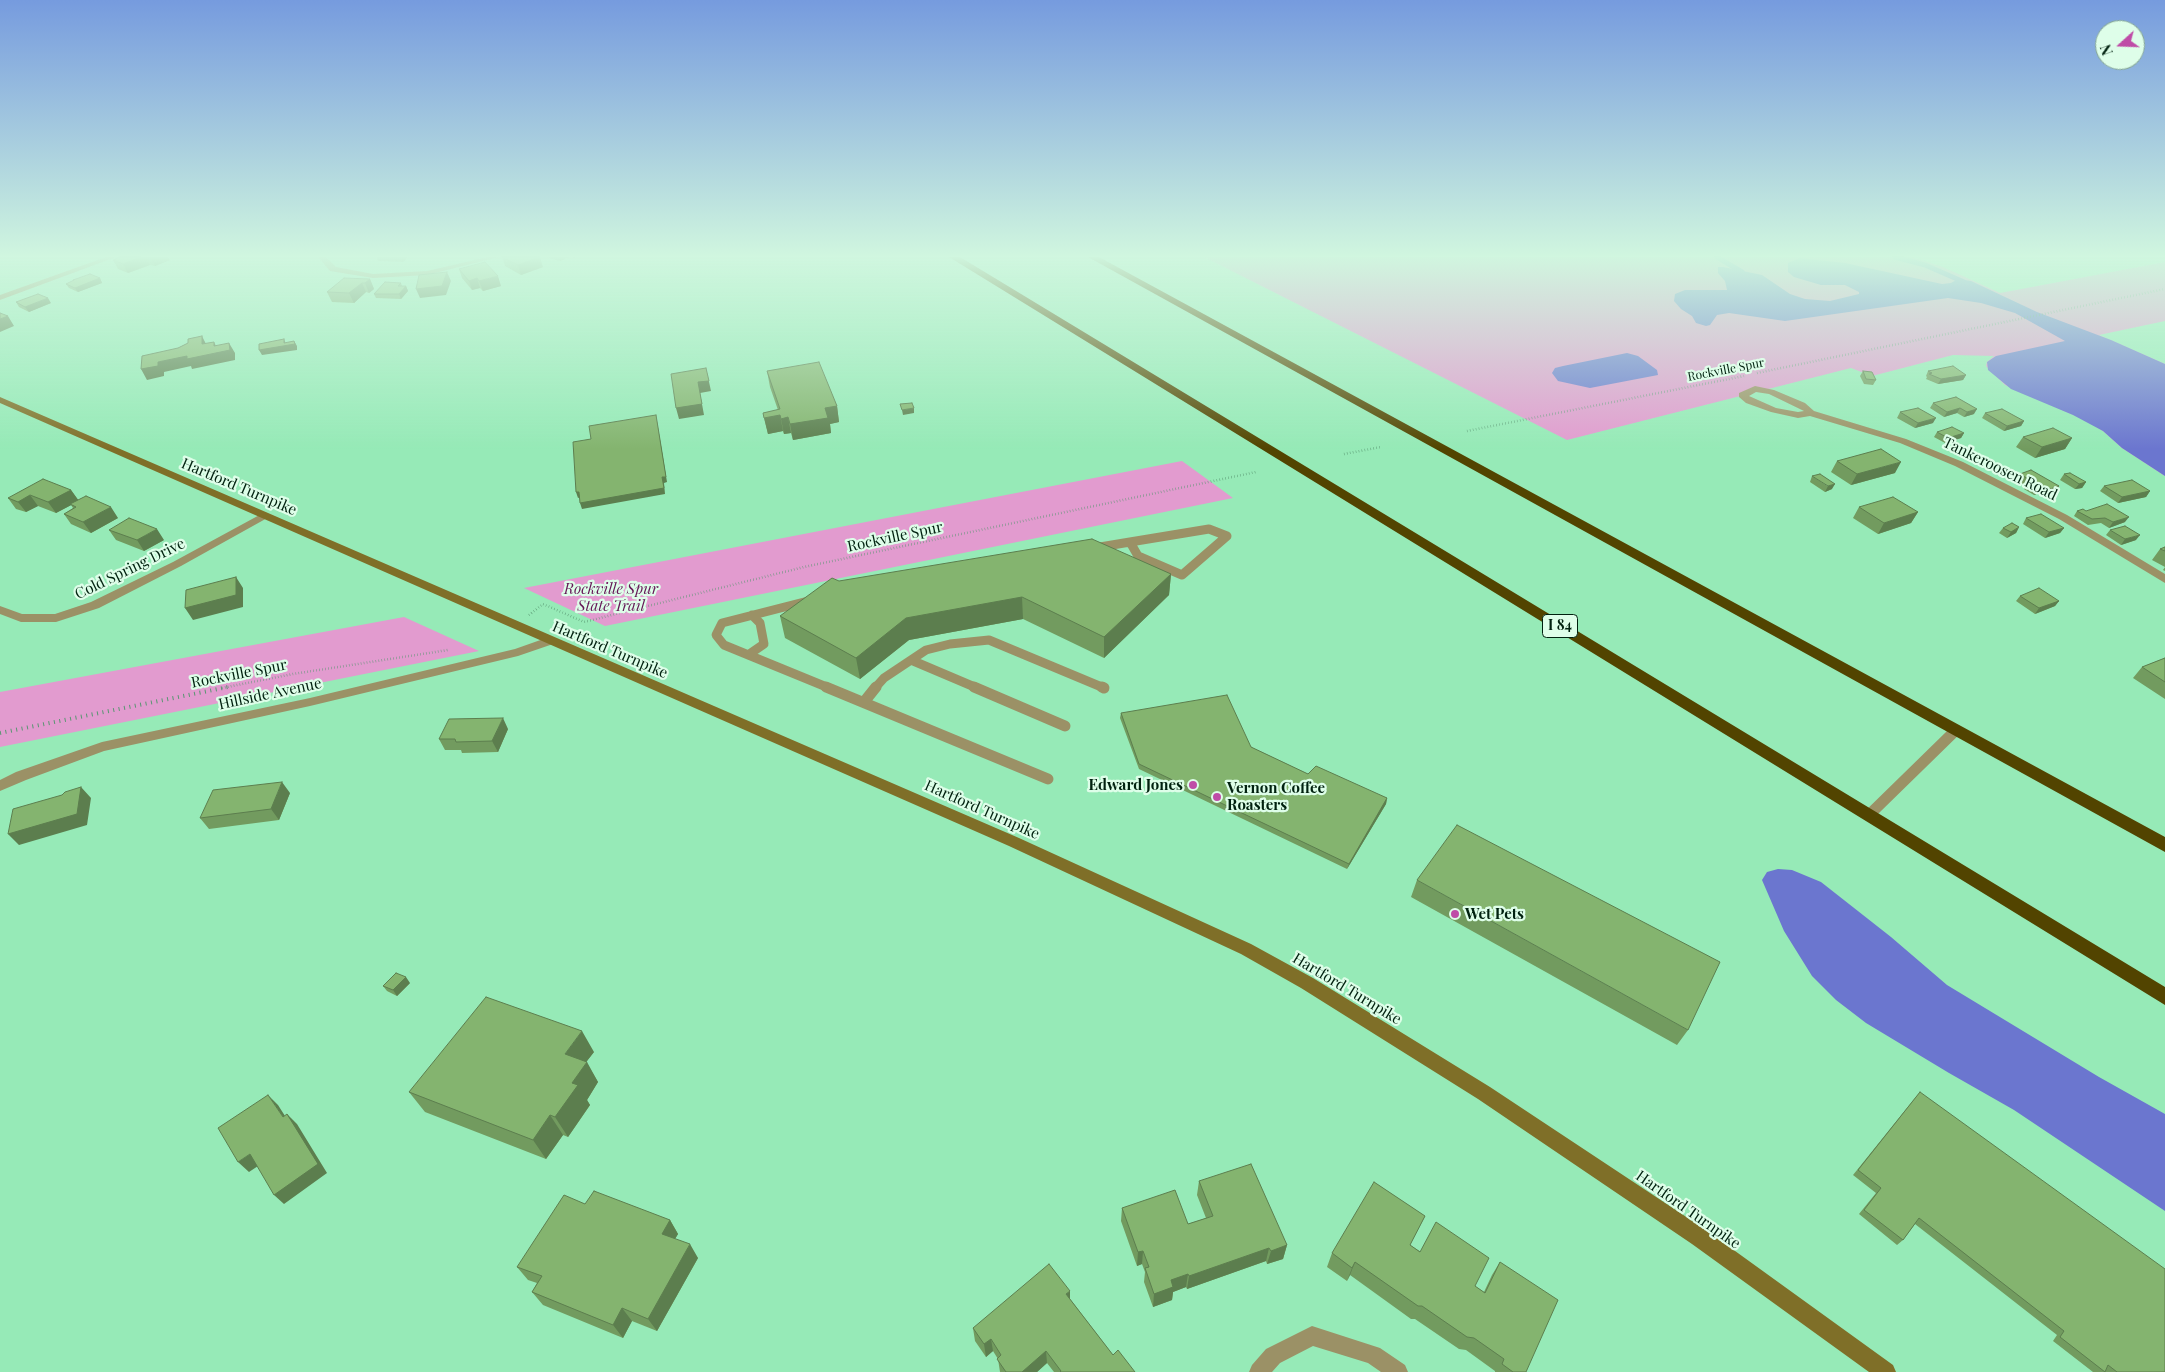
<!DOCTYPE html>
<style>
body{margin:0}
#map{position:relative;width:2165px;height:1372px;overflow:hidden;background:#96eab7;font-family:"Playfair Display",serif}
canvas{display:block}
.north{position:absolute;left:2095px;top:20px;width:50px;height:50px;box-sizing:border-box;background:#defee9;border:1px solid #85a692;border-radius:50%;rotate:250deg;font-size:14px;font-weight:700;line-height:20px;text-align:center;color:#00210f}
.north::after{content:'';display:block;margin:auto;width:18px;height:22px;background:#bf4ca7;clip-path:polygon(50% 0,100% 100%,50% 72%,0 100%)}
</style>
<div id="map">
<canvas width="2165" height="1372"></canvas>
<div class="north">N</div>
</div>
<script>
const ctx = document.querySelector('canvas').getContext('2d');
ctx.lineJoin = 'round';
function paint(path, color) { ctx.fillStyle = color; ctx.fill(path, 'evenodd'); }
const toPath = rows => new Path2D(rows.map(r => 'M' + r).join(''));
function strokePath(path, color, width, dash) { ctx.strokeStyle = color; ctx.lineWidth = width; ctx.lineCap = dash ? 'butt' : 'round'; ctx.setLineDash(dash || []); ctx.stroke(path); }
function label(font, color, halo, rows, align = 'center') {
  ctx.font = font + ' "Playfair Display",serif'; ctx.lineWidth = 4.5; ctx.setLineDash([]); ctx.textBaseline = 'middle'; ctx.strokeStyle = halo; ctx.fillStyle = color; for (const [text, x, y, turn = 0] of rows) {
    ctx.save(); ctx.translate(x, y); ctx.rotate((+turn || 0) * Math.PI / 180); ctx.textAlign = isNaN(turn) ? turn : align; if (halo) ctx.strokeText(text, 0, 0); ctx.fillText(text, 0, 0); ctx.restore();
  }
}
const green = toPath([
 [1204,257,1913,257,1943,267,2000,293,2165,262,2165,321,2099,335,2165,364,2165,476,2122,448,2103,431,2085,420,2005,385,1986,366,1987,362,1994,356,1953,355,1872,376,1851,368,1567,440],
 [1182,461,1233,498,605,626,524,588],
 [404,617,479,651,0,747,0,692]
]);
const water = toPath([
 [1800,258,1845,263,1942,284,1951,283,1958,279,1971,281,2037,312,2111,340,2165,364,2165,476,2122,448,2103,431,2073,415,2011,389,1988,370,1987,362,1996,356,2065,341,2015,313,1981,303,1948,298,1785,321,1729,313,1717,315,1710,325,1706,326,1696,323,1692,316,1681,309,1674,301,1675,294,1685,290,1727,290,1725,281,1718,273,1718,267,1723,267,1762,275,1790,294,1805,299,1830,301,1859,294,1859,292,1845,285,1821,285,1794,277,1788,272,1788,263],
 [1627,353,1638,356,1657,370,1658,375,1590,388,1558,381,1552,373,1555,368,1563,366],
 [1778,869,1792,870,1821,882,1891,937,1947,985,2099,1077,2165,1114,2165,1211,2014,1110,1949,1073,1866,1023,1836,1000,1812,976,1784,931,1762,880,1767,872]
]);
const stream = toPath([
 [1717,257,1742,272],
 [1895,257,1925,265,1964,282]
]);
const pathFar1 = toPath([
 [1757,373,2165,289],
 [1467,431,1744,376],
 [1344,454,1381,447],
 [529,615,543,604,584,622,804,567,1256,472],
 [222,688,293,674,448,650]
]);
const path = toPath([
 [0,733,228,687]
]);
const laneFar1 = toPath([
 [1209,529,1227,536,1182,575,1138,556,1130,542,1209,529],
 [1094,548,1130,542],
 [812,600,722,623,716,635,724,645,829,688],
 [748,655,764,644,760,623,752,615],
 [875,688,884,678,911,660],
 [977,688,911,660,926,650,950,644,989,640,1104,688]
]);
const lane = toPath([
 [826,687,1048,779],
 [974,687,1065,726],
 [1102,687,1104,688],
 [864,702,876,687],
 [1869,815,1956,730]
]);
const street = toPath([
 [106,257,116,257,0,300,0,295,106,257],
 [318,257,326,257,336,267,373,274,427,271,487,257,499,257,427,275,373,278,330,271,318,257],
 [1755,386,1774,390,1805,403,1814,411,1906,439,1963,462,2067,515,2165,574,2165,583,2059,519,1955,466,1900,443,1810,416,1798,418,1771,412,1746,403,1739,397,1739,393,1755,386],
 [1756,392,1769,394,1804,411,1798,412,1776,408,1749,396,1756,392],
 [265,512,270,515,269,517,181,566,99,608,56,622,21,622,0,614,0,606,22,614,55,614,91,602,173,562,265,512],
 [549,637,553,638,555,641,553,644,518,656,310,706,104,751,26,780,0,791,0,780,16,772,102,742,310,698,515,649,549,637],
 [1312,1326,1380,1348,1405,1365,1408,1372,1381,1372,1368,1363,1313,1346,1280,1363,1272,1372,1249,1372,1252,1365,1266,1349,1312,1326]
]);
const secondary = toPath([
 [0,397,1019,838,1251,944,1313,978,1490,1087,1706,1230,1893,1365,1896,1372,1869,1372,1692,1244,1478,1099,1301,988,1241,954,1009,846,0,403,0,397]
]);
const highway = toPath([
 [949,257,960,257,2165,987,2165,1005,949,257],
 [1088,257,1099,257,2165,837,2165,852,1088,257]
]);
const wall = toPath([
 [120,257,168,257,170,260,155,266,150,265,128,273,118,269,113,260],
 [376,257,408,257,403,262,378,261],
 [502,257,543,267,521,275,505,266],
 [546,257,577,257,574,258,569,257,560,261],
 [459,269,501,286,483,291,480,288,472,290,462,278],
 [100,278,102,283,78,292,69,288,66,284,74,281,73,280],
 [370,279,374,289,369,293,366,292,354,303,332,302,327,292],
 [401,283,402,286,406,286,408,291,401,299,376,298,374,294],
 [16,302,51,303,29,312,19,307],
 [767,371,837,406,839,422,830,424,831,433,793,440,791,433,784,434,783,431,768,434,763,413,778,410,770,387],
 [1863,371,1876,380,1873,385,1864,384,1860,376],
 [1928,371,1966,375,1963,380,1938,384,1926,379,1927,377,1926,376],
 [1956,397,1974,414,1964,417,1957,413,1944,417,1930,408,1933,403],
 [1900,412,1933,423,1915,428,1897,418],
 [1985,413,2024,421,2021,426,2004,431,1982,418],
 [1937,432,1964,433,1961,438,1945,443,1934,437],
 [2023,437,2072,438,2065,449,2035,458,2016,447],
 [1837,461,1895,473,1851,485,1831,472],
 [2020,474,2056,492,2044,495,2039,493,2034,495,2024,489,2026,486,2016,480],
 [2064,474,2086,482,2082,488,2075,489,2060,480],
 [1812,476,1832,489,1825,492,1810,482],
 [2104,486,2150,491,2146,497,2118,503,2100,491],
 [71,490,78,500,118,518,91,533,71,524,64,514,73,508,71,505,56,513,38,506,26,512,16,509,8,498],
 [1859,507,1918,512,1911,523,1878,534,1853,518],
 [2077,511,2086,511,2125,522,2109,528,2101,523,2088,525,2074,516],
 [2026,518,2064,528,2060,533,2045,538,2023,524],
 [2019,527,2016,533,2007,538,1999,533,2003,528],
 [109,530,164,540,144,551,116,540],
 [2110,530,2136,540,2121,545,2106,535],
 [2165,547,2165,571,2163,570,2165,567,2152,560,2160,549],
 [1171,574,1169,595,1104,658,1023,619,909,640,860,679,785,638,780,616,839,581],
 [2020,596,2059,601,2055,606,2035,614,2016,601],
 [2165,658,2165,699,2133,678,2142,667],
 [1121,713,1251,747,1308,774,1387,798,1386,804,1347,869,1139,769,1120,718],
 [508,729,498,752,462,753,461,750,445,750,439,739],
 [290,793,279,820,209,829,200,818],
 [1417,880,1688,1030,1677,1045,1411,897],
 [410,983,397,996,387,991,383,986],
 [594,1052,586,1062,598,1082,587,1100,590,1105,568,1137,563,1135,546,1159,425,1112,409,1092],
 [1920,1092,2165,1372,2093,1372,2053,1341,2057,1335,1915,1224,1903,1240,1897,1245,1859,1214,1876,1193,1853,1175,1915,1098],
 [1199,1181,1287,1245,1283,1259,1267,1264,1266,1261,1187,1289,1186,1287,1173,1292,1172,1300,1153,1307,1144,1282,1145,1272,1142,1264,1137,1266,1121,1221,1122,1208,1188,1224,1206,1218,1197,1195],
 [585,1204,670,1220,678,1234,675,1239,698,1258,657,1331,632,1321,623,1338,543,1305,532,1292,537,1283,528,1280,517,1267],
 [1425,1216,1410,1245,1484,1292,1492,1275,1500,1262,1526,1372,1495,1372,1495,1371,1466,1350,1459,1349,1415,1319,1411,1319,1350,1275,1347,1281,1327,1267,1332,1253],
 [1070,1299,1113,1355,1135,1372,1054,1372,1047,1363,1037,1372,1000,1372,998,1359,993,1351,986,1357,975,1341,973,1328]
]);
const shadedWall = toPath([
 [141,257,146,257,150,265,128,273,123,264],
 [150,257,168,257,170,260,155,266],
 [401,257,408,257,403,262],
 [540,257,543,267,521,275,518,265],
 [559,257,569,257,560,261],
 [447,272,451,281,446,295,420,298,416,289],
 [498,276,501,286,483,291,479,281],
 [100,278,102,283,78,292,75,288],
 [477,278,480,288,472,290,469,281],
 [370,279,374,289,369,293,365,283],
 [362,283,366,292,354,303,349,293],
 [406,286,408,291,401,299,399,294],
 [48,298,51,303,29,312,25,307],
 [8,316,14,326,0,332,0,319],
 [202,336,207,346,202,344],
 [284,339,286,344,294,341,297,346,297,350,262,355,259,350,284,343],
 [214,342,219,352,229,343,235,353,235,360,192,369,191,366,164,372,164,376,147,380,141,369,158,362,214,346],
 [706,368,711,391,700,393,704,415,679,419,676,408,698,382],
 [1966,375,1963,380,1938,384,1941,379],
 [837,406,839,422,830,424,831,433,793,440,790,424,825,408],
 [914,408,914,413,903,415,902,410],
 [1960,408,1957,413,1944,417,1947,412],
 [1977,409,1974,414,1964,417,1967,412],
 [656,415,667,482,664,483,665,494,582,509,580,503],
 [780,415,783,431,768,434,764,418],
 [788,417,791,433,784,434,781,419],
 [1936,418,1933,423,1915,428,1918,423],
 [2024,421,2021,426,2004,431,2007,426],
 [1964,433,1961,438,1945,443,1948,438],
 [2072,438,2065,449,2035,458,2042,447],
 [1901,462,1895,473,1851,485,1857,474],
 [2086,482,2082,488,2075,489,2079,484],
 [1835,484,1832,489,1825,492,1828,486],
 [2059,486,2056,492,2044,495,2047,490],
 [2043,488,2039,493,2034,495,2038,489],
 [71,490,79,501,56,513,48,502],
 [2150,491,2146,497,2118,503,2122,497],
 [576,492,579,492,581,497,578,498],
 [30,495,38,506,26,512,18,502],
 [111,507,118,518,91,533,83,522],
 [1918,512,1911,523,1878,534,1884,523],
 [2129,517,2125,522,2109,528,2113,522],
 [2019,527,2016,533,2007,538,2011,532],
 [2064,528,2060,533,2045,538,2049,532],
 [157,529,164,540,144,551,137,540],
 [2140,535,2136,540,2121,545,2125,539],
 [1171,574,1169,595,1104,658,1104,637],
 [236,577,243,588,243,607,193,620,185,608],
 [1022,597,1023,619,909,640,860,679,856,658,906,618],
 [2059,601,2055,606,2035,614,2039,608],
 [503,718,508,729,498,752,492,741],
 [282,782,290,793,279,820,271,809],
 [81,787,91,798,87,825,19,845,8,834],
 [1387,798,1386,804,1347,869,1349,864],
 [406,977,410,983,397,996,393,990],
 [582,1031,594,1052,577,1074,565,1054],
 [587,1062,598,1082,587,1100,590,1105,568,1137,555,1117,572,1083],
 [268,1095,278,1105,292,1127,283,1117],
 [287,1114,297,1124,327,1173,284,1204,274,1195],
 [550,1115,563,1135,546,1159,533,1140],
 [250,1154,261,1164,249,1172,238,1162],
 [670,1220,678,1234,670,1247,662,1234],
 [690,1244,698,1258,657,1331,648,1319],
 [1287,1245,1283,1259,1267,1264,1271,1251],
 [1269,1248,1266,1261,1187,1289,1189,1276],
 [1143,1251,1142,1264,1137,1266,1138,1252],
 [1355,1262,1350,1275,1347,1281,1352,1268],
 [1188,1274,1186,1287,1173,1292,1172,1300,1153,1307,1154,1294,1171,1280],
 [1070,1291,1070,1304,1066,1294],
 [622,1308,632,1321,623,1338,613,1325],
 [991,1339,993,1351,986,1357,984,1344],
 [1046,1351,1047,1363,1037,1372,1022,1372]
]);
const building = toPath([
 [120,257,141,257,123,264,113,260,120,257],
 [502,257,540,257,518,265,502,257],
 [485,262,498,276,479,281,477,278,469,281,459,269,485,262],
 [447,272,442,286,416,289,419,275,447,272],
 [90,274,100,278,75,288,66,284,74,280,73,280,90,274],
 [344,278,370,279,365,283,362,283,349,293,327,292,344,278],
 [385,282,401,283,398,286,406,286,399,294,374,294,385,282],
 [38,294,48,298,25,307,16,302,38,294],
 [0,313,8,316,0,319,0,313],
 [202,336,202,344,214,342,214,346,229,343,230,350,187,359,187,356,158,362,158,366,141,369,142,356,178,348,188,343,188,339,202,336],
 [284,339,284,343,294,341,295,344,259,350,259,344,284,339],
 [819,362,837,406,825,408,828,418,790,424,788,417,781,419,780,415,764,418,763,413,780,409,767,371,819,362],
 [1953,366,1966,375,1941,379,1929,374,1932,373,1928,371,1953,366],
 [706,368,709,381,698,382,702,404,676,408,671,374,706,368],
 [1863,371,1872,372,1876,380,1866,379,1863,371],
 [1956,397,1977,409,1967,412,1960,408,1947,412,1933,403,1956,397],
 [912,403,914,408,902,410,900,404,912,403],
 [1918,408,1936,418,1918,423,1900,412,1918,408],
 [2002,409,2024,421,2007,426,1985,413,2002,409],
 [656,415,666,477,662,477,664,488,580,503,579,492,576,492,573,442,591,439,589,426,656,415],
 [1952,427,1964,433,1948,438,1937,432,1952,427],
 [2053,428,2072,438,2042,447,2023,437,2053,428],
 [1881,449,1901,462,1857,474,1837,461,1881,449],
 [2031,470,2059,486,2047,490,2043,488,2038,489,2028,484,2033,482,2020,474,2031,470],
 [2070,473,2086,482,2079,484,2064,474,2070,473],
 [1820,474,1835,484,1828,486,1812,476,1820,474],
 [43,479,71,490,48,502,30,495,18,502,8,498,43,479],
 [2132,480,2150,491,2122,497,2104,486,2132,480],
 [86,496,111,507,83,522,64,514,76,507,70,504,86,496],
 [1893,497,1918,512,1884,523,1859,507,1893,497],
 [2107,504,2129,517,2113,522,2105,518,2092,519,2077,511,2083,509,2086,511,2107,504],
 [2041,514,2064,528,2049,532,2026,518,2041,514],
 [129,518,157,529,137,540,109,530,129,518],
 [2012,523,2019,527,2011,532,2003,528,2012,523],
 [2125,526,2140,535,2125,539,2110,530,2125,526],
 [1092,539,1171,574,1104,637,1022,597,906,618,856,658,780,616,832,578,839,581,1092,539],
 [2165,547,2165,551,2160,549,2165,547],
 [236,577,236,595,185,608,186,590,236,577],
 [2039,588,2059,601,2039,608,2020,596,2039,588],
 [2165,658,2165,682,2142,667,2165,658],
 [1227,695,1251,747,1308,774,1316,766,1387,798,1349,864,1139,764,1121,713,1227,695],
 [503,718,492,741,456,742,455,739,439,739,449,719,503,718],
 [282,782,271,809,200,818,213,790,282,782],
 [81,787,77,814,8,834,13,809,62,795,65,792,81,787],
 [1457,825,1720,962,1688,1030,1417,880,1457,825],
 [396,973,406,977,393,990,383,986,396,973],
 [486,997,582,1031,565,1054,587,1062,572,1083,578,1085,555,1117,550,1115,533,1140,409,1092,486,997],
 [1920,1092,2165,1269,2165,1372,2117,1372,2108,1365,2105,1372,2060,1337,2064,1331,1919,1218,1903,1240,1864,1210,1881,1188,1858,1170,1920,1092],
 [268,1095,283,1117,287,1114,318,1164,274,1195,250,1154,238,1162,218,1128,268,1095],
 [1251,1164,1287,1245,1271,1251,1269,1248,1189,1276,1188,1274,1171,1280,1173,1287,1154,1294,1145,1268,1149,1267,1143,1251,1138,1252,1122,1208,1175,1190,1188,1224,1213,1216,1199,1181,1251,1164],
 [1374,1182,1425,1216,1410,1245,1420,1252,1436,1222,1489,1258,1475,1286,1485,1293,1500,1262,1558,1300,1526,1372,1513,1372,1502,1364,1504,1359,1474,1338,1467,1337,1422,1306,1418,1306,1355,1262,1352,1268,1332,1253,1374,1182],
 [594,1191,670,1220,662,1234,690,1244,648,1319,622,1308,613,1325,532,1292,542,1276,517,1267,564,1195,585,1204,594,1191],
 [1049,1264,1070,1291,1066,1294,1113,1355,1118,1350,1135,1372,1060,1372,1061,1371,1046,1351,1022,1372,1006,1372,997,1359,1001,1355,991,1339,984,1344,973,1328,1049,1264]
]);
const markers = [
 [1193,785,5,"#bf4ca7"],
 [1217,797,5,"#bf4ca7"],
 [1455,914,5,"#bf4ca7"]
];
const farStreetnames = [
 ["Rockville Spur",1726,370,-11]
];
const shields = [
 [1560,626,35]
];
const shieldNames = [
 ["I 84",1560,626]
];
const streetNames = [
 ["Tankeroosen Road",2000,469,26],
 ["Hartford Turnpike",239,487,23],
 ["Rockville Spur",895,537,-12],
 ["Cold Spring Drive",130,569,-26],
 ["Hartford Turnpike",610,650,23],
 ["Rockville Spur",239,674,-11],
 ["Hillside Avenue",270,694,-12],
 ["Hartford Turnpike",982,810,24],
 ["Hartford Turnpike",1347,989,31],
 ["Hartford Turnpike",1688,1210,35]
];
const parkNames = [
 ["Rockville Spur",611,589],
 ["State Trail",611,606]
];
const poiNames = [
 ["Edward Jones",1183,785,"right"],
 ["Vernon Coffee",1227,788],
 ["Roasters",1227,805],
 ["Wet Pets",1465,914]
];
paint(green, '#e29bcf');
paint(water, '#6b76cf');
strokePath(stream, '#6b76cf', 5);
strokePath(pathFar1, '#589671', 2.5, [0.5, 2.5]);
strokePath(path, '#589671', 4, [1, 4.5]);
strokePath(laneFar1, '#9b9166', 9);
strokePath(lane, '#9b9166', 11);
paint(street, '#9b9166');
paint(secondary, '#7f6f28');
paint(highway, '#524400');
paint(wall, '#729b5f');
paint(shadedWall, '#5c7e4e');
paint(building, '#84b46f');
strokePath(building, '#5c7e4e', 1);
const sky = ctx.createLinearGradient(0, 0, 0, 449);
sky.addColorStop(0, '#769bde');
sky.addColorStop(0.57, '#d0f6df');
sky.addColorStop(1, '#d0f6df00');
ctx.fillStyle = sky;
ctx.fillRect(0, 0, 2165, 449);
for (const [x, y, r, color] of markers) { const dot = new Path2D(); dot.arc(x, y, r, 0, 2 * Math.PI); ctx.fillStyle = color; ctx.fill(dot); strokePath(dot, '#defee9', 2); }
label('12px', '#00210f', '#defee9', farStreetnames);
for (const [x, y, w] of shields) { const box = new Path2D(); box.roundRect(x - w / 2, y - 11.5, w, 23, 4); ctx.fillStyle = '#defee9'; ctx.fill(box); strokePath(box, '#00210f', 1); }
label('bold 14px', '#00210f', null, shieldNames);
label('15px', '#00210f', '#defee9', streetNames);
label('italic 15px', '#641656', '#defee9', parkNames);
label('bold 15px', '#00210f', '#defee9', poiNames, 'left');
</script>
